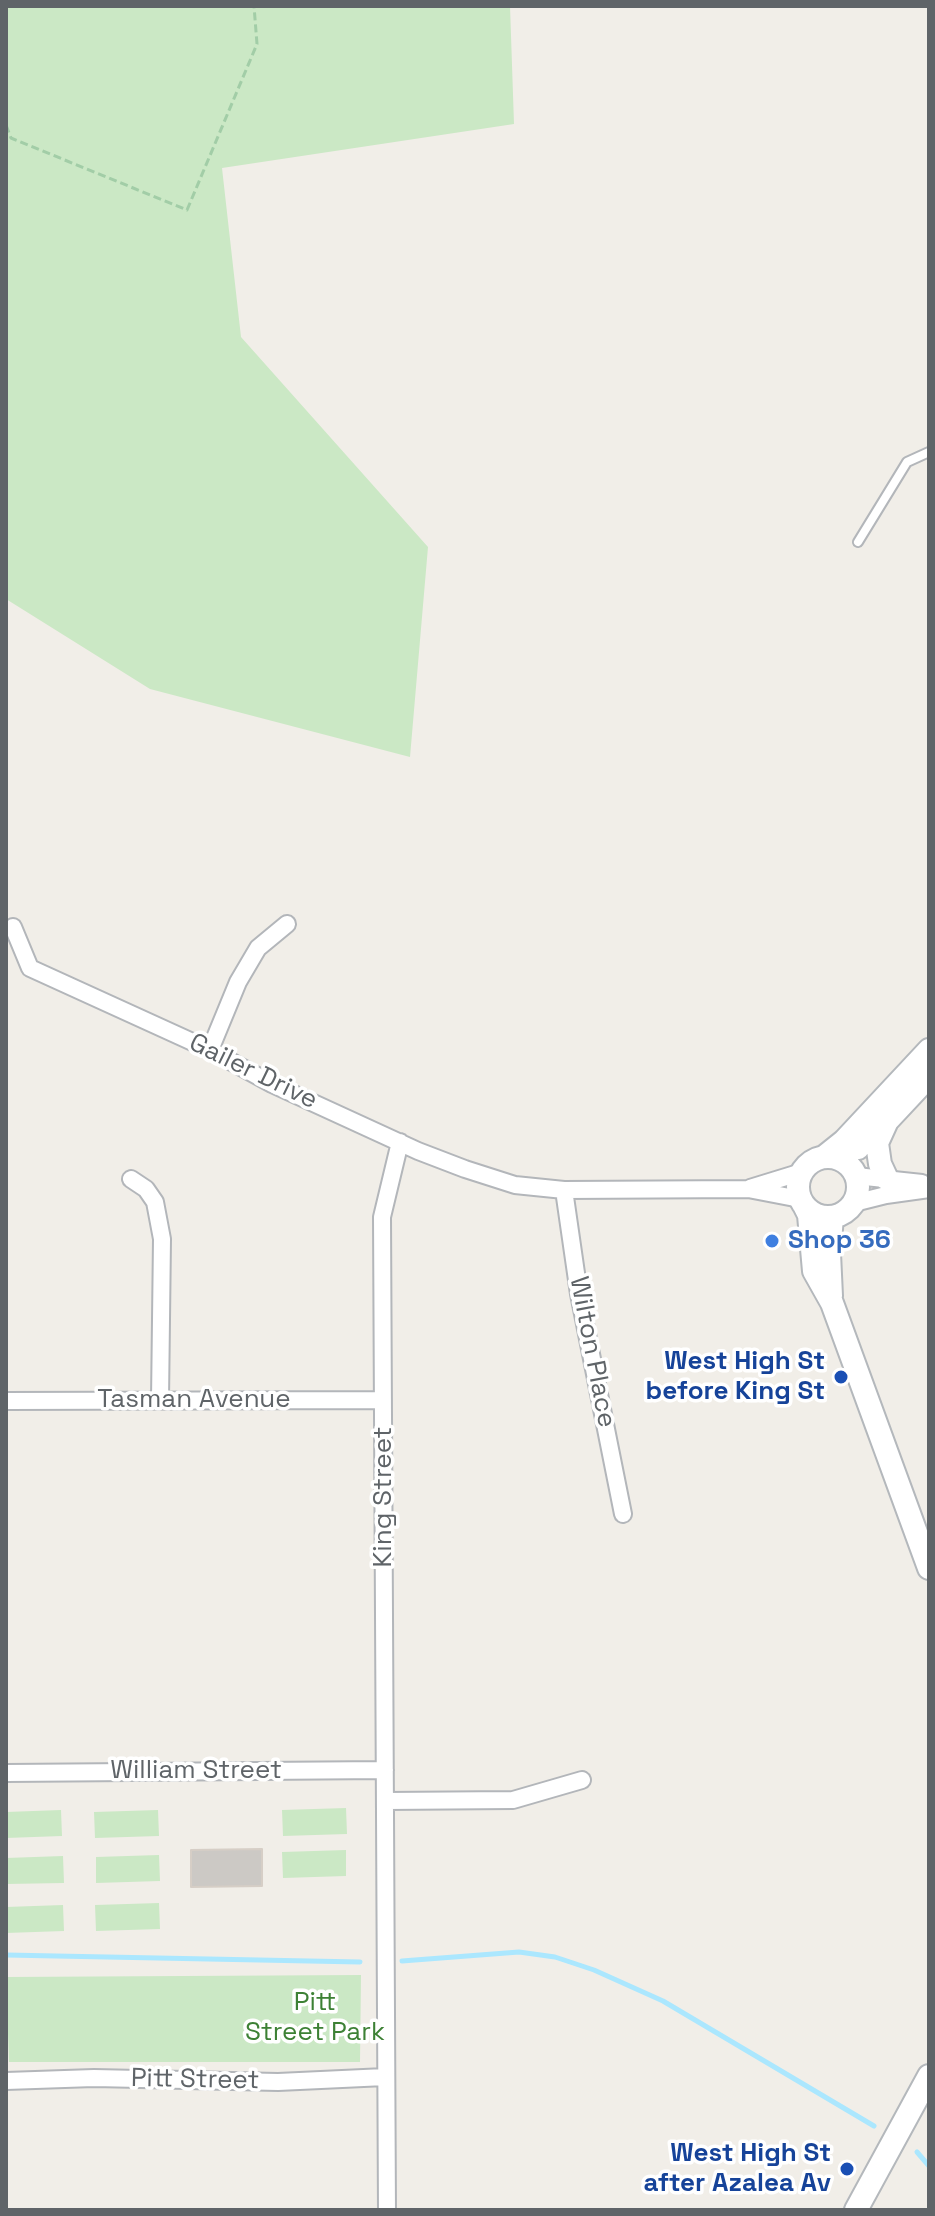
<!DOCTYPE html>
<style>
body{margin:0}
#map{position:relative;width:935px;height:2216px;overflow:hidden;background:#f1eee8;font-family:"Space Grotesk",sans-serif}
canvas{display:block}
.frame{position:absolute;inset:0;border:8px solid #5f6468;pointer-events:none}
</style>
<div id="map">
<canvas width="935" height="2216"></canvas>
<div class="frame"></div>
</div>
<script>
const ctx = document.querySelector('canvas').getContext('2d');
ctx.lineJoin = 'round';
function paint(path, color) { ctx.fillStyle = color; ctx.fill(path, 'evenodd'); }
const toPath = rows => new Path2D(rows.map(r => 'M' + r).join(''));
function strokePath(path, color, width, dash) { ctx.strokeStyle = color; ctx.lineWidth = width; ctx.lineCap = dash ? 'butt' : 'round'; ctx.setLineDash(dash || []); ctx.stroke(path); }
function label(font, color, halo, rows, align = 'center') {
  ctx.font = font + ' "Space Grotesk",sans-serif'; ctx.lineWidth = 7; ctx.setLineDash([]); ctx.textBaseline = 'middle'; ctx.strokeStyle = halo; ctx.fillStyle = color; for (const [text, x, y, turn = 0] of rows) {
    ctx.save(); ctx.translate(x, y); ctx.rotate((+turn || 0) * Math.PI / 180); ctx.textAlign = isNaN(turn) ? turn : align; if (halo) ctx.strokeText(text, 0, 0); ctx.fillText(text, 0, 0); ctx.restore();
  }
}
const green = toPath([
 [6,6,510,6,514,124,222,168,241,337,428,547,410,757,150,689,6,599],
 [346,1808,347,1834,283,1836,282,1810],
 [61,1810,62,1836,6,1838,6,1812],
 [158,1810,159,1836,95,1838,94,1812],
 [346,1850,346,1876,283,1878,282,1852],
 [159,1855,160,1881,96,1883,96,1857],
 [63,1856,64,1883,6,1884,6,1858],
 [159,1903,160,1929,96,1931,95,1905],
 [63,1905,64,1931,6,1933,6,1907],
 [361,1975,360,2062,9,2062,6,1977]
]);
const stream = toPath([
 [6,1955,360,1962],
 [402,1961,519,1952,555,1957,594,1970,663,2001,874,2126],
 [917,2152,929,2166]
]);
const building = toPath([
 [262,1849,262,1886,191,1887,191,1850,262,1849]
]);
const path = toPath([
 [6,125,11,138,187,210,257,44,254,6]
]);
const service = toPath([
 [858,542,907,462,929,452]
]);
const minor = toPath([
 [13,927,30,968,210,1050,272,1084,418,1151,465,1169,515,1185,564,1190,748,1189,800,1199],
 [210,1050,238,982,258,948,287,924],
 [856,1176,922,1183],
 [131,1179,146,1189,155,1202,162,1239,160,1400],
 [750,1188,802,1172],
 [564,1190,579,1294,623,1514],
 [854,1203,886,1195,929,1189],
 [6,1401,383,1400],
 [6,1773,385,1770],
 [386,1801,513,1800,582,1780],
 [6,2081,94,2078,278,2082,385,2077],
 [387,2210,382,1217,400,1142]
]);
const secondary = toPath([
 [858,1148,867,1134,888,1120,929,1076],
 '798 1187a30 30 0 1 1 60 0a30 30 0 1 1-60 0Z',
 [824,1157,844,1141,929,1050],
 [887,1179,880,1164,877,1143,887,1121],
 [804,1205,809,1215,814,1271,832,1303,929,1568],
 [831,1296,829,1253,832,1217],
 [856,2210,929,2076]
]);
const markers = [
 [772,1241,8,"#3f7fe0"],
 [841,1377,8,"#1a4fb4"],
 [847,2169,8,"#1a4fb4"]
];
const streetNames = [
 ["Gailer Drive",253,1072,26],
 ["Wilton Place",592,1352,79],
 ["Tasman Avenue",194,1400],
 ["King Street",384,1497,-90],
 ["William Street",196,1771],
 ["Pitt Street",195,2080,1]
];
const shopNames = [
 ["Shop 36",788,1241]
];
const transitNames = [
 ["West High St",825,1362],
 ["before King St",825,1392],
 ["West High St",831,2154],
 ["after Azalea Av",831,2184]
];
const parkNames = [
 ["Pitt",315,2003],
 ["Street Park",315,2033]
];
paint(green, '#cbe8c5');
strokePath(stream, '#abe7fe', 5);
paint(building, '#ccc9c5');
strokePath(building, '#d6cec6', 2);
strokePath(service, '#b3b6ba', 12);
strokePath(minor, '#b3b6ba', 20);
strokePath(secondary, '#b4b8bc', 26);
strokePath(path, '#a2cda7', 3, [8, 4]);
strokePath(service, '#fff', 8);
strokePath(minor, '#fff', 16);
strokePath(secondary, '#fff', 22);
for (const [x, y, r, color] of markers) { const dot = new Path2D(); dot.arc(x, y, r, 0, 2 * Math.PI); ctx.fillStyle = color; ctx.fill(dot); strokePath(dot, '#fff', 3); }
label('26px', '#5f6468', '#fff', streetNames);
label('bold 26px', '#366cbe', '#fff', shopNames, 'left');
label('bold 26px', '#164399', '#fff', transitNames, 'right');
label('26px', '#3d8135', '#fff', parkNames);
</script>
